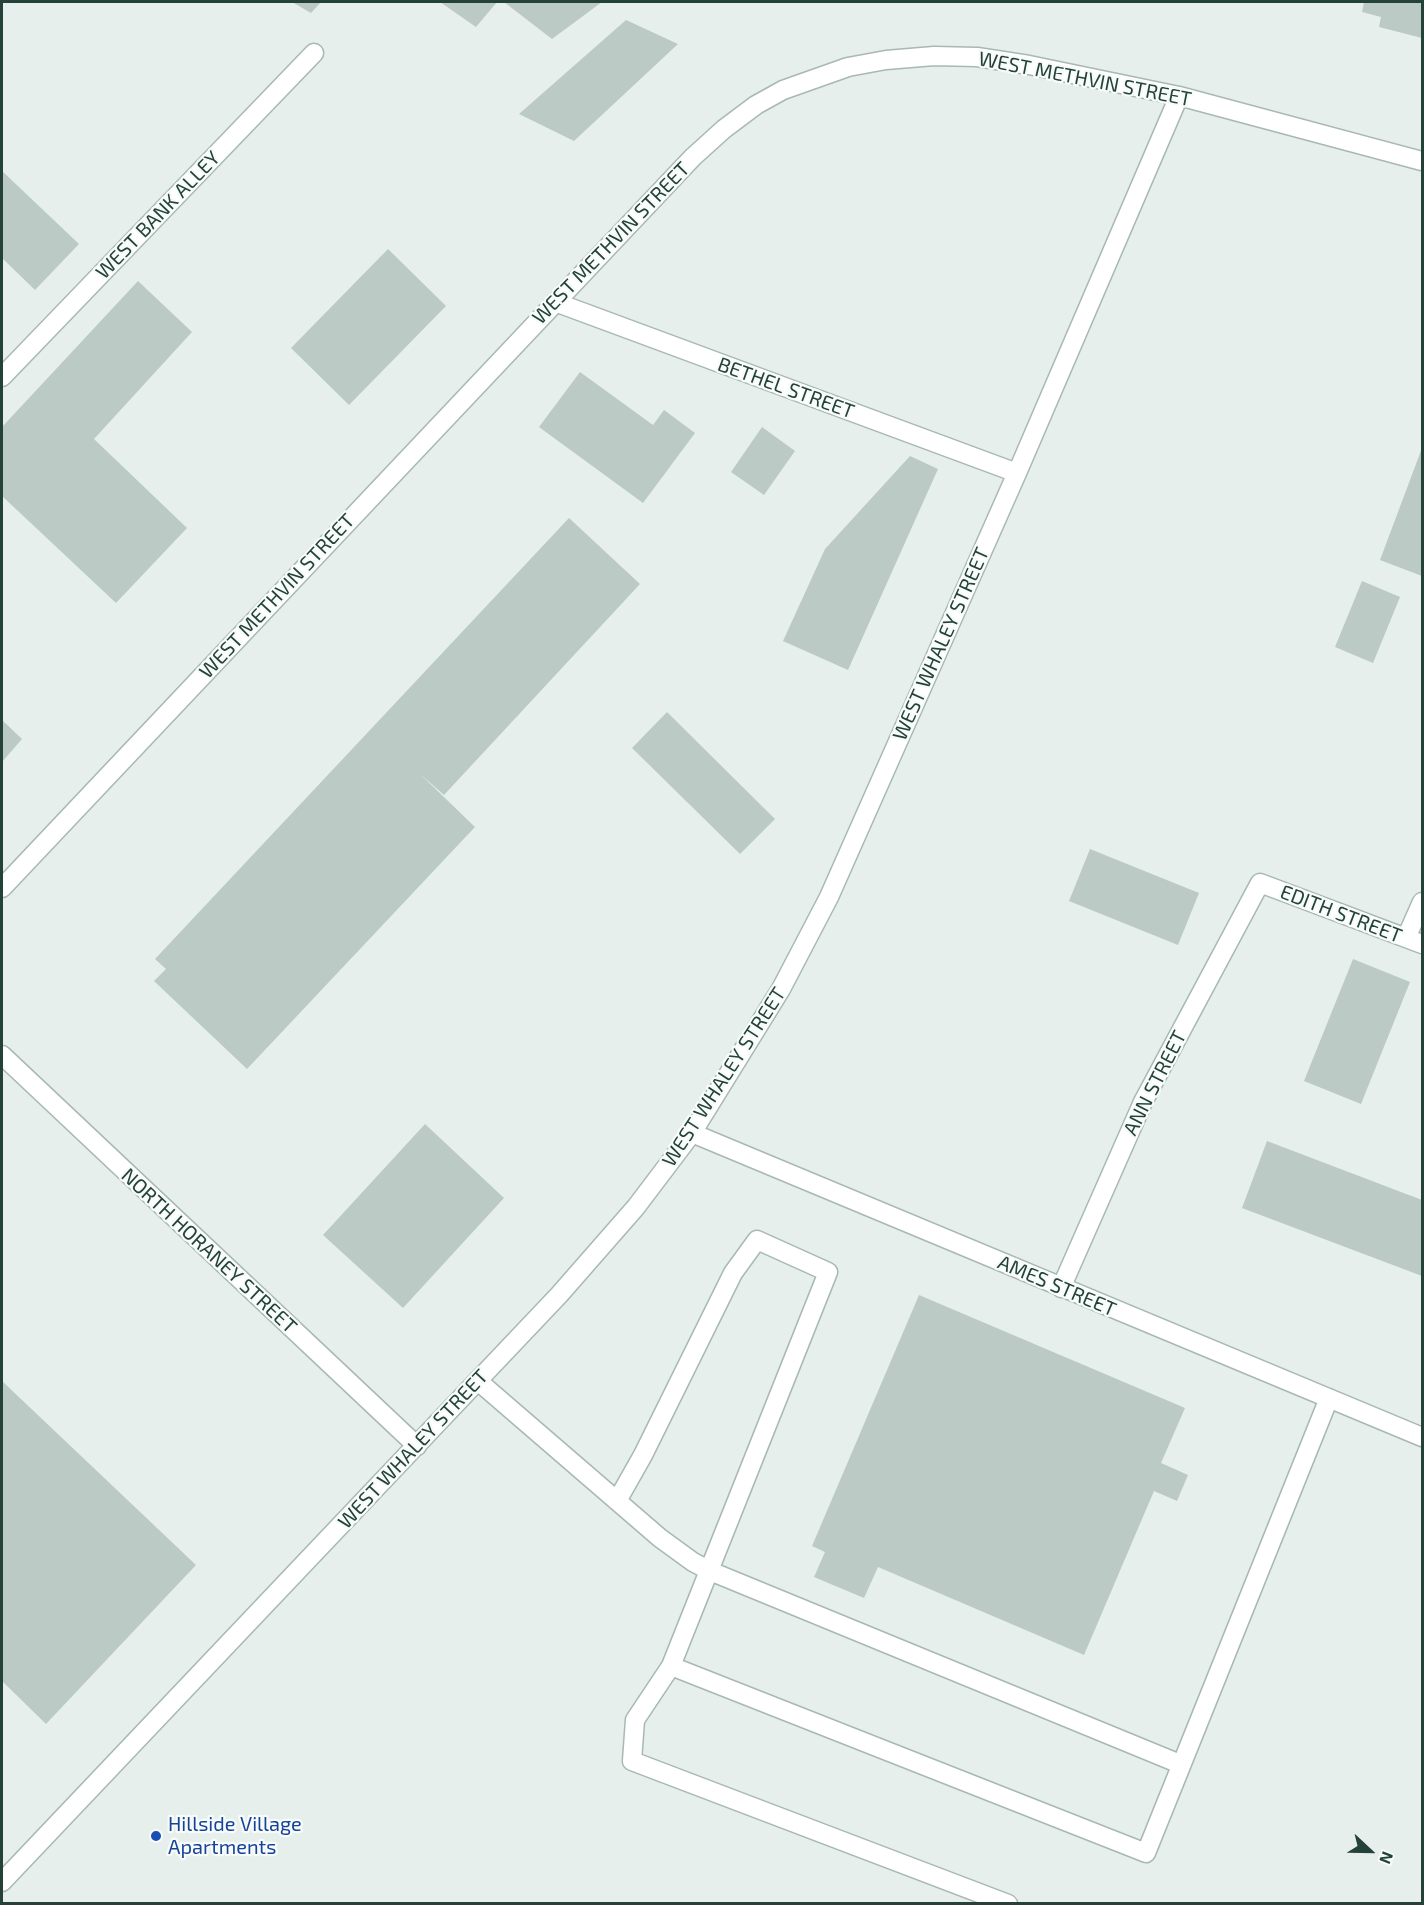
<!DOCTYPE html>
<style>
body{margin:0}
#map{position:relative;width:1424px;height:1905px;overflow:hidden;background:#e6efeb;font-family:"Exo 2",sans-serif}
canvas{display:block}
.frame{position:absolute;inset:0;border:3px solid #24423a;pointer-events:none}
.north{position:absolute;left:1340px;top:1821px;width:60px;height:60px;-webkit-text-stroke:4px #f7fbf9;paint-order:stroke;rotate:112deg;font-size:16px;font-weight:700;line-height:24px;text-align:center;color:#24423a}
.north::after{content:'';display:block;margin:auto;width:21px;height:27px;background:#24423a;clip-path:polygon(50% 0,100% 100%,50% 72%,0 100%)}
</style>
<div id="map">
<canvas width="1424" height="1905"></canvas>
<div class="frame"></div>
<div class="north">N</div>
</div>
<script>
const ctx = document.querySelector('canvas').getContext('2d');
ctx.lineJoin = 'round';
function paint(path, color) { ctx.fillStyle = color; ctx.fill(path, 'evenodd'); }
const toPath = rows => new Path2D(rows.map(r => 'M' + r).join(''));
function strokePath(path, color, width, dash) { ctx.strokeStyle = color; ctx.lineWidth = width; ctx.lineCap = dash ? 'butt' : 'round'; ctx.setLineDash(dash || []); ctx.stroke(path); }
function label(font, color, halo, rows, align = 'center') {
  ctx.font = font + ' "Exo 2",sans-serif'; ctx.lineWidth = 4.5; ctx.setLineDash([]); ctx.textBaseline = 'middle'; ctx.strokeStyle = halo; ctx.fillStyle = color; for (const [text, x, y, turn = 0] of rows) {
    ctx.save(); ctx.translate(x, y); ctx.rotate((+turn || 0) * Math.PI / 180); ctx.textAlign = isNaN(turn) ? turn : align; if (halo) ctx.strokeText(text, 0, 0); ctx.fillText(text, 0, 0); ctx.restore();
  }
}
const building = toPath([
 [292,2,321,2,311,13],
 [440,2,497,2,476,27],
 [504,2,602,2,552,39],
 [1364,2,1422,2,1422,38,1379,27,1381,17,1362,12],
 [626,20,678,44,574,141,519,114],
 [2,171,79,244,35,290,2,258],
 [388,249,446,306,349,405,291,348],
 [138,281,192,332,94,439,187,528,116,603,2,496,2,427],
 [580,372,653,425,664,410,695,433,643,503,539,427],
 [762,427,795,451,764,495,731,472],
 [1422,448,1422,576,1380,560],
 [910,456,938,469,848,670,783,641,825,549],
 [569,518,640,584,444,795,419,773,475,827,247,1069,154,981,166,969,155,959],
 [1362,581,1400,597,1373,663,1335,647],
 [667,712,775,819,740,854,632,748],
 [2,720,22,739,2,762],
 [1090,849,1199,893,1178,945,1069,901],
 [1353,959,1410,982,1361,1104,1304,1081],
 [425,1124,504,1198,403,1308,323,1235],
 [1267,1141,1422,1200,1422,1276,1242,1208],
 [919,1295,1185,1408,1161,1463,1188,1475,1177,1501,1154,1491,1084,1655,878,1567,864,1598,814,1577,825,1552,812,1546],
 [2,1381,196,1565,46,1724,2,1681]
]);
const minor = toPath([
 [555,302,1017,473],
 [2,377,314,53],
 [2,888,693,157,724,129,756,105,783,90,848,67,886,60,934,56,977,57,1029,65,1179,96,1422,161],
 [1406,938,1422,902],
 [2,1055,417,1446],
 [692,1133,1422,1437],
 [1061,1288,1143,1102,1260,883,1422,944],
 [478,1381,660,1538,693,1562,710,1571,1180,1764],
 [617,1501,643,1455,733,1273,757,1240,828,1272,671,1666,1146,1853,1329,1398],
 [671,1666,635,1720,632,1761,1008,1904],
 [2,1882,559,1295,636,1207,692,1133,781,989,829,897,1017,473,1179,96]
]);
const markers = [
 [156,1836,6,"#1a4fb4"]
];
const streetNames = [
 ["WEST METHVIN STREET",1085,79,11],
 ["WEST BANK ALLEY",158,215,-46],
 ["WEST METHVIN STREET",611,243,-46],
 ["BETHEL STREET",786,388,20],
 ["WEST METHVIN STREET",277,596,-47],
 ["WEST WHALEY STREET",941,644,-66],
 ["EDITH STREET",1341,914,21],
 ["WEST WHALEY STREET",724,1077,-57],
 ["ANN STREET",1155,1083,-63],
 ["NORTH HORANEY STREET",209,1251,43],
 ["AMES STREET",1057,1286,23],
 ["WEST WHALEY STREET",413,1449,-47]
];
const transitNames = [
 ["Hillside Village",168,1824],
 ["Apartments",168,1847]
];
paint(building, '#bbcac4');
strokePath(minor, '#a8b8b2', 21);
strokePath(minor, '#fff', 18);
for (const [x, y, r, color] of markers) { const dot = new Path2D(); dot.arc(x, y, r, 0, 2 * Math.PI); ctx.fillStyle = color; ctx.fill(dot); strokePath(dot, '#f7fbf9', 2); }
label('20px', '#24423a', '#f7fbf9', streetNames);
label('20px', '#164399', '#f7fbf9', transitNames, 'left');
</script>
